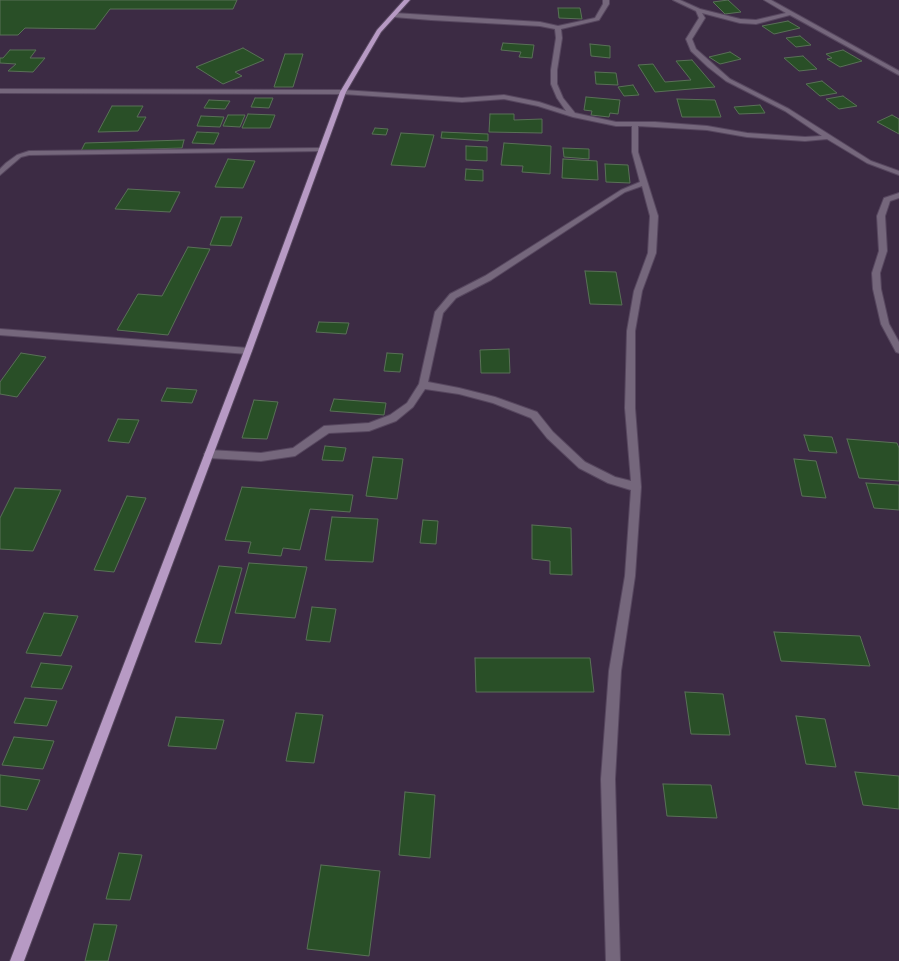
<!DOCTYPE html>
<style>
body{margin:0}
canvas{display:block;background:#3c2b44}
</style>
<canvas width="899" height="961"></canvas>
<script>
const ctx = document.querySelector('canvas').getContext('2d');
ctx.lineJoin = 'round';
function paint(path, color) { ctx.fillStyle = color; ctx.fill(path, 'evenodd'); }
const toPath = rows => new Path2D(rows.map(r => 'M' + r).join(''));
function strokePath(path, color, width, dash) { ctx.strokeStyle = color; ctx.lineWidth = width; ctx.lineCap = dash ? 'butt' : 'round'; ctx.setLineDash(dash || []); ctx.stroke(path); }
const building = toPath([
 [0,0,237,0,233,9,110,9,95,29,25,28,18,35,0,35,0,0],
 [728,0,741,12,725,14,713,2,728,0],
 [558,8,580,8,582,19,559,18,558,8],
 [788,21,800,28,774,34,762,26,788,21],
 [800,36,811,45,796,47,786,38,800,36],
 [503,43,534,45,532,58,519,57,521,52,501,50,503,43],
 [590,44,610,46,610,58,591,56,590,44],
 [243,48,264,60,235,72,242,76,223,84,196,67,243,48],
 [10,50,36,50,30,58,45,58,33,72,8,71,16,64,0,63,0,58,3,58,10,50],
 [843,50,862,61,840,67,827,59,832,58,826,54,843,50],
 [730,52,741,59,720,64,709,57,730,52],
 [285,54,303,54,293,87,274,87,285,54],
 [803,56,817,69,799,71,784,58,803,56],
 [692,60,715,87,655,92,638,65,653,64,665,82,691,80,676,61,692,60],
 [595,72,616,73,618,85,596,84,595,72],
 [822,81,837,93,820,96,806,84,822,81],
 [633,85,639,95,624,96,618,87,633,85],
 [843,96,857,106,839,109,826,99,843,96],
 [586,97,620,100,618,114,610,113,609,117,591,115,592,111,584,110,586,97],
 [255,98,273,98,269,108,251,107,255,98],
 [677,99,715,100,721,117,682,117,677,99],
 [209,100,230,101,225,109,204,108,209,100],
 [760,105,765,113,739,114,734,107,760,105],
 [112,106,143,106,137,117,146,117,138,131,98,132,112,106],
 [248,114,275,115,270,128,242,128,248,114],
 [490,114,514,114,514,120,542,119,542,133,489,132,490,114],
 [228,115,245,115,240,127,223,126,228,115],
 [892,115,899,119,899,134,877,122,892,115],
 [201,116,224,117,220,127,197,126,201,116],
 [375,128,388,129,386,135,372,134,375,128],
 [197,132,219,133,214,144,192,143,197,132],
 [442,132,488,134,488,141,441,138,442,132],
 [401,133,434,135,425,167,391,165,401,133],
 [184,140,182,148,81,151,85,143,184,140],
 [504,143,551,146,550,174,522,172,523,166,501,165,504,143],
 [466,146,487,147,487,161,466,160,466,146],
 [563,148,589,149,589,159,564,157,563,148],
 [228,159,255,161,243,188,215,187,228,159],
 [563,159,597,161,598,180,562,178,563,159],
 [605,164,628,165,630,183,606,182,605,164],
 [466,169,483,170,483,181,465,180,466,169],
 [128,189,180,192,170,212,115,209,128,189],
 [221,217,242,217,231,246,210,245,221,217],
 [188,247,210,249,168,335,117,330,138,294,162,296,188,247],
 [585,271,616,272,622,305,590,304,585,271],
 [319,322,349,323,346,334,316,332,319,322],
 [509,349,510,373,481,373,480,350,509,349],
 [21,353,46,357,17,397,0,394,0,382,21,353],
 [387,353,403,354,400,372,384,371,387,353],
 [167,388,197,390,192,403,161,401,167,388],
 [334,399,386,403,384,415,330,411,334,399],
 [254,400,278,402,267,439,242,438,254,400],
 [118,419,139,420,129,443,108,441,118,419],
 [804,435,832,437,837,453,809,451,804,435],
 [847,439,897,443,899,448,899,481,859,478,847,439],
 [325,446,346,448,343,461,322,460,325,446],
 [373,457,403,459,397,499,366,496,373,457],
 [794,459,816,461,826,498,802,496,794,459],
 [866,483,899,485,899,510,874,508,866,483],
 [242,487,353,495,350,512,310,509,300,550,283,548,281,556,248,553,251,542,225,540,242,487],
 [15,488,61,490,33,551,0,549,0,518,15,488],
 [127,496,146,498,114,572,94,570,127,496],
 [332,517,378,519,373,562,325,560,332,517],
 [423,520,438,521,436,544,420,543,423,520],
 [532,525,571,528,572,575,550,574,550,561,532,559,532,525],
 [249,563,307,567,295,618,235,613,249,563],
 [219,566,242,568,221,644,195,642,219,566],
 [312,607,336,609,330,642,306,640,312,607],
 [44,613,78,616,61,656,26,653,44,613],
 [774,632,860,636,870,666,781,661,774,632],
 [475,658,590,658,594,692,476,692,475,658],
 [41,663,72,666,62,689,31,687,41,663],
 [685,692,723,694,730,735,691,734,685,692],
 [25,698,57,701,47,726,14,723,25,698],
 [296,713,323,715,314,763,286,761,296,713],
 [796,716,825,719,836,767,806,764,796,716],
 [176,717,224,720,216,749,168,746,176,717],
 [14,737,54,741,43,769,2,765,14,737],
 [855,772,899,776,899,809,863,805,855,772],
 [0,775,40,780,27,810,0,806,0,775],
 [663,784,711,785,717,818,667,816,663,784],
 [405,792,435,795,430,858,399,855,405,792],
 [119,853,142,855,130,900,106,899,119,853],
 [321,865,380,871,369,956,307,949,321,865],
 [94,924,117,925,108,961,85,961,94,924]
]);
const minor = toPath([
 [603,0,609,0,609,4,599,20,561,29,562,38,557,70,557,84,563,98,575,113,616,122,655,122,707,126,747,133,805,137,822,136,785,111,726,81,708,67,691,51,686,39,699,18,696,11,673,0,680,0,700,9,740,19,756,20,786,13,764,0,771,0,899,71,899,75,897,74,790,15,756,24,740,23,702,13,705,18,692,39,696,49,730,79,789,109,871,161,899,171,899,175,867,163,827,139,805,141,747,137,707,130,638,126,638,152,658,216,656,253,642,291,635,331,635,408,641,487,635,576,621,671,615,779,620,961,606,961,601,779,609,671,625,576,631,490,608,483,579,468,547,438,531,418,493,403,459,394,425,389,413,407,396,421,369,431,329,433,295,456,261,461,209,458,206,457,204,454,206,451,209,450,261,453,293,448,324,426,369,423,390,415,407,403,419,384,435,312,450,294,485,276,621,190,640,182,632,152,632,126,616,126,573,117,538,106,504,99,462,102,343,94,0,93,0,89,343,90,462,98,504,95,539,102,566,111,557,98,551,84,551,70,556,38,555,29,540,26,431,20,394,17,391,15,394,13,540,22,558,26,595,18,603,4,603,0],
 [642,186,650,216,648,253,634,291,627,331,625,408,631,481,615,477,585,462,553,432,537,412,495,397,459,388,428,382,443,313,456,298,491,280,625,192,642,186],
 [322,148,325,150,324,151,29,155,21,157,0,175,0,169,6,163,17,155,29,151,322,148],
 [899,193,899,198,890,201,885,216,887,251,880,273,881,289,889,324,899,342,899,353,896,352,881,324,873,289,872,273,879,251,877,216,884,198,899,193],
 [0,329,248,348,252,351,248,354,0,335,0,329]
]);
const primary = toPath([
 [404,0,410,0,381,32,346,92,252,351,24,961,10,961,244,351,340,92,377,30,404,0]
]);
paint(building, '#294f27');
strokePath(building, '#597057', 1);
strokePath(minor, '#57475f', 2);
strokePath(primary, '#57475f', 2);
paint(minor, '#75677c');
paint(primary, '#b79ac4');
</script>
